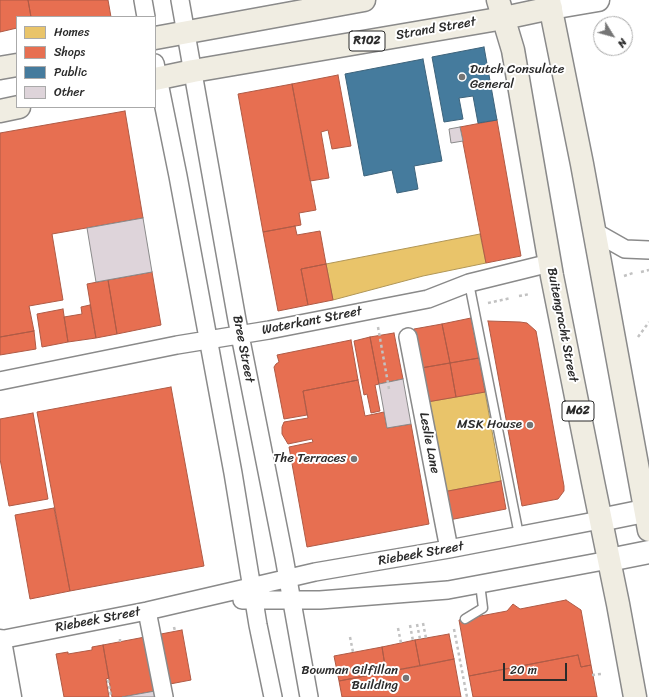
<!DOCTYPE html>
<style>
body{margin:0}
#map{position:relative;width:649px;height:697px;overflow:hidden;background:#fff;font-family:Sriracha,sans-serif}
canvas{display:block}
.legend{position:absolute;left:16px;top:16px;width:140px;height:92px;box-sizing:border-box;background:#fff;border:1px solid #aaa;margin:0;padding:5px 7px;list-style:none;font-size:12px;color:#2b2b2b}
.legend li{display:flex;align-items:center;gap:8px;height:20px}
.legend b{width:20px;border:1px solid #aaa}
.north{position:absolute;left:593px;top:16px;width:40px;height:40px;box-sizing:border-box;background:#fff;border:1px solid #aaa;border-radius:50%;rotate:127deg;font-size:11px;font-weight:700;line-height:16px;text-align:center;color:#2b2b2b}
.north::after{content:'';display:block;margin:auto;width:14px;height:18px;background:#757575;clip-path:polygon(50% 0,100% 100%,50% 72%,0 100%)}
.scale{position:absolute;left:503px;top:663px;width:64px;height:18px;box-sizing:border-box;border:2px solid #2b2b2b;border-top:0;padding-left:5px;font-size:12px;line-height:14px;white-space:nowrap;color:#2b2b2b;-webkit-text-stroke:3px #fff;paint-order:stroke}
</style>
<div id="map">
<canvas width="649" height="697"></canvas>
<ul class="legend">
<li><b style="height:11px;background:#e9c46a"></b>Homes</li>
<li><b style="height:11px;background:#e76f51"></b>Shops</li>
<li><b style="height:11px;background:#457b9d"></b>Public</li>
<li><b style="height:11px;background:#ded4da"></b>Other</li>
</ul>
<div class="north">N</div>
<div class="scale">20 m</div>
</div>
<script>
const ctx = document.querySelector('canvas').getContext('2d');
ctx.lineJoin = 'round';
function paint(path, color) { ctx.fillStyle = color; ctx.fill(path, 'evenodd'); }
const toPath = rows => new Path2D(rows.map(r => 'M' + r).join(''));
function strokePath(path, color, width, dash) { ctx.strokeStyle = color; ctx.lineWidth = width; ctx.lineCap = dash ? 'butt' : 'round'; ctx.setLineDash(dash || []); ctx.stroke(path); }
function label(font, color, halo, rows, align = 'center') {
  ctx.font = font + ' Sriracha,sans-serif'; ctx.lineWidth = 4; ctx.setLineDash([]); ctx.textBaseline = 'middle'; ctx.strokeStyle = halo; ctx.fillStyle = color; for (const [text, x, y, turn = 0] of rows) {
    ctx.save(); ctx.translate(x, y); ctx.rotate((+turn || 0) * Math.PI / 180); ctx.textAlign = isNaN(turn) ? turn : align; if (halo) ctx.strokeText(text, 0, 0); ctx.fillText(text, 0, 0); ctx.restore();
  }
}
const homes = toPath([
 [480,234,486,263,423,276,333,300,326,264,480,234],
 [485,392,501,481,443,492,427,402,485,392]
]);
const shops = toPath([
 [0,0,28,0,31,17,17,17,17,28,0,32,0,0],
 [28,0,108,0,111,17,31,17,28,0],
 [338,75,351,146,332,149,328,130,321,132,329,178,310,181,292,84,338,75],
 [292,84,316,210,299,213,301,225,263,232,238,94,292,84],
 [125,111,143,218,52,234,63,300,29,306,34,331,0,337,0,133,125,111],
 [497,120,521,256,486,263,460,127,497,120],
 [295,226,297,235,320,231,326,264,301,269,308,305,278,311,263,232,295,226],
 [326,264,333,300,308,305,301,269,326,264],
 [152,272,161,325,117,334,108,280,152,272],
 [108,280,117,334,96,338,87,284,108,280],
 [90,305,96,338,68,342,64,317,82,314,81,307,90,305],
 [63,309,68,342,42,347,37,314,63,309],
 [471,318,479,358,450,363,442,324,471,318],
 [488,321,520,322,527,323,536,331,564,486,564,491,558,499,522,506,488,321],
 [442,324,450,363,421,368,414,329,442,324],
 [34,331,36,349,0,355,0,337,34,331],
 [394,333,403,379,379,384,370,337,394,333],
 [370,337,379,384,375,385,380,411,371,413,367,394,364,395,354,341,370,337],
 [351,340,358,380,303,391,307,415,284,419,274,367,276,364,279,362,277,355,351,340],
 [479,358,485,392,456,397,450,363,479,358],
 [450,363,456,397,427,402,421,368,450,363],
 [358,380,365,416,384,412,387,428,411,424,429,524,307,547,289,447,313,442,312,439,288,444,282,434,282,427,284,422,308,418,303,391,358,380],
 [171,387,204,566,70,591,37,412,171,387],
 [33,413,48,499,9,506,0,459,0,419,33,413],
 [501,481,506,509,449,520,443,492,501,481],
 [54,508,70,591,30,599,15,515,54,508],
 [566,600,581,610,591,665,581,667,578,655,469,676,459,620,507,611,513,604,520,609,566,600],
 [182,630,191,680,170,684,161,634,182,630],
 [449,634,454,659,420,666,415,640,449,634],
 [145,637,155,691,122,697,112,697,103,645,145,637],
 [415,640,420,666,386,672,382,647,415,640],
 [103,645,109,678,106,679,109,697,64,697,56,654,68,652,68,654,92,650,92,647,103,645],
 [382,647,386,672,339,681,334,656,382,647],
 [578,655,581,667,591,665,597,697,473,697,469,676,578,655],
 [454,659,461,697,342,697,339,681,454,659]
]);
const public = toPath([
 [484,47,497,120,478,123,473,96,459,98,463,119,444,122,432,57,484,47],
 [423,59,442,161,414,166,418,189,397,193,392,170,364,176,345,74,423,59]
]);
const building = toPath([
 [460,127,463,141,451,143,449,129,460,127],
 [143,218,152,272,96,282,87,228,143,218],
 [403,379,411,424,387,428,379,384,403,379],
 [155,691,156,697,122,697,155,691]
]);
const path = toPath([
 [641,272,649,270],
 [624,276,633,273],
 [519,296,530,294],
 [488,303,511,298],
 [378,327,389,389],
 [638,337,649,322],
 [423,623,426,638],
 [417,624,420,639],
 [410,625,413,641],
 [174,627,175,631],
 [398,628,401,643],
 [454,629,467,697],
 [350,637,353,652],
 [120,639,120,642],
 [592,675,601,674],
 [108,680,111,697]
]);
const lane = toPath([
 [469,283,519,535],
 [465,619,483,608,480,584]
]);
const street = toPath([
 [143,0,146,17],
 [180,0,237,320,284,557,309,697],
 [155,63,178,176,233,473,258,625,273,697],
 [595,232,625,249,649,250],
 [408,337,449,549],
 [0,381,177,345,269,330,428,299,469,283,550,263],
 [242,600,320,600,448,590,609,560],
 [147,611,164,697],
 [0,640,147,611,315,572,449,549,600,520]
]);
const secondary = toPath([
 [551,8,598,0],
 [600,520,649,510],
 [609,560,649,552],
 [0,641,10,697]
]);
const primary = toPath([
 [498,0,513,50,552,276,593,482,618,604,635,697],
 [549,0,582,164,649,530],
 [155,38,364,0],
 [0,68,17,65],
 [155,79,193,71,504,18,551,8],
 [0,111,19,107]
]);
const markers = [
 [462,77,4,"#757575"],
 [530,425,4,"#757575"],
 [354,459,4,"#757575"],
 [406,678,4,"#757575"]
];
const shields = [
 [367,41,36],
 [578,411,32]
];
const shieldNames = [
 ["R102",367,41],
 ["M62",578,411]
];
const streetNames = [
 ["Strand Street",436,29,-10],
 ["Waterkant Street",312,321,-11],
 ["Buitengracht Street",562,325,79],
 ["Bree Street",243,349,79],
 ["Leslie Lane",429,443,79],
 ["Riebeek Street",421,554,-10],
 ["Riebeek Street",98,620,-11]
];
const poiNames = [
 ["Dutch Consulate",470,70,"left"],
 ["General",470,85,"left"],
 ["MSK House",522,425],
 ["The Terraces",346,459],
 ["Bowman Gilfillan",398,671],
 ["Building",398,686]
];
paint(homes, '#e9c46a');
strokePath(homes, '#b09657', 1);
paint(shops, '#e76f51');
strokePath(shops, '#af5b46', 1);
paint(public, '#457b9d');
strokePath(public, '#3d637b', 1);
paint(building, '#ded4da');
strokePath(building, '#8a8a8a', 1);
strokePath(lane, '#8a8a8a', 11);
strokePath(street, '#8a8a8a', 20);
strokePath(secondary, '#8a8a8a', 25);
strokePath(primary, '#8a8a8a', 25);
strokePath(path, '#c2c2c2', 2.5, [3, 3]);
strokePath(lane, '#fff', 8);
strokePath(street, '#fff', 17);
strokePath(secondary, '#fff', 22);
strokePath(primary, '#f0ede2', 22);
for (const [x, y, r, color] of markers) { const dot = new Path2D(); dot.arc(x, y, r, 0, 2 * Math.PI); ctx.fillStyle = color; ctx.fill(dot); strokePath(dot, '#fff', 1.5); }
for (const [x, y, w] of shields) { const box = new Path2D(); box.roundRect(x - w / 2, y - 10, w, 20, 3); ctx.fillStyle = '#fff'; ctx.fill(box); strokePath(box, '#2b2b2b', 1); }
label('bold 12px', '#2b2b2b', null, shieldNames);
label('13px', '#2b2b2b', '#fff', streetNames);
label('13px', '#2b2b2b', '#fff', poiNames, 'right');
</script>
